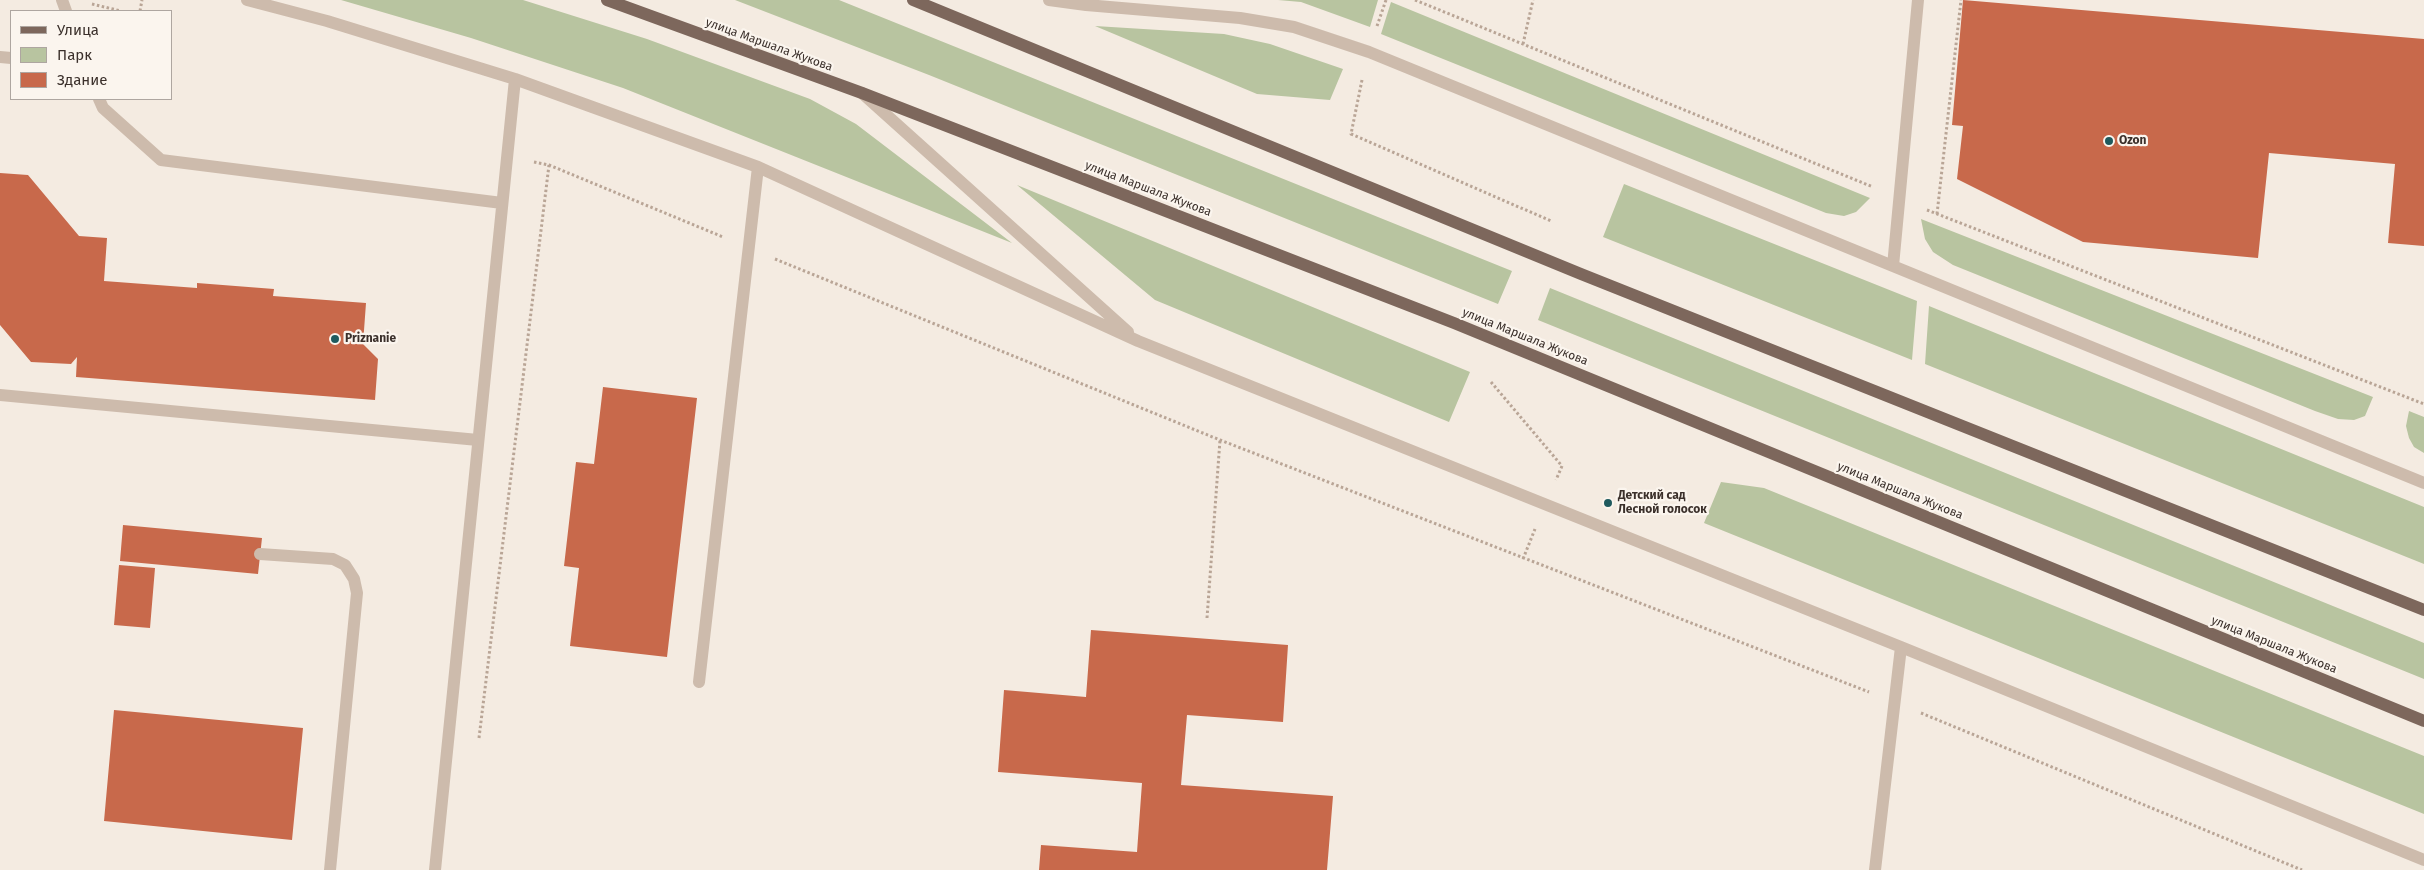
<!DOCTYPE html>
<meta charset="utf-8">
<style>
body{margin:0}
#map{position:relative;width:2424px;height:870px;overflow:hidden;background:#f4ebe1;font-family:"Fira Sans",sans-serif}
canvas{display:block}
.legend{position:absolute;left:10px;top:10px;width:162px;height:90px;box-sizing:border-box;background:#fbf5ee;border:1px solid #aea6a0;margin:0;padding:6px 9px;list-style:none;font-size:15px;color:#3b302b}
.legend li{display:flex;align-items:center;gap:10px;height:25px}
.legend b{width:25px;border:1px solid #aea6a0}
</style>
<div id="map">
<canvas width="2424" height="870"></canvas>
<ul class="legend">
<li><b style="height:6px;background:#7d675c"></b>Улица</li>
<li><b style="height:14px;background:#b8c4a0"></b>Парк</li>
<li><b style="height:14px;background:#c8694b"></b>Здание</li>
</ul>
</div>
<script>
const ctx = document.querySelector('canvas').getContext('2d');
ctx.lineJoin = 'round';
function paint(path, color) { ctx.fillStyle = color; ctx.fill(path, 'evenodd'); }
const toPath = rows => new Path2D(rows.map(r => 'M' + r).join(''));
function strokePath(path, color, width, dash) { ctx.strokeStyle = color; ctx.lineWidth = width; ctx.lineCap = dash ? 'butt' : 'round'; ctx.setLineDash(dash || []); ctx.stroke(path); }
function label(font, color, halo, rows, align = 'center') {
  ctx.font = font + ' "Fira Sans",sans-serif'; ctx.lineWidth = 4.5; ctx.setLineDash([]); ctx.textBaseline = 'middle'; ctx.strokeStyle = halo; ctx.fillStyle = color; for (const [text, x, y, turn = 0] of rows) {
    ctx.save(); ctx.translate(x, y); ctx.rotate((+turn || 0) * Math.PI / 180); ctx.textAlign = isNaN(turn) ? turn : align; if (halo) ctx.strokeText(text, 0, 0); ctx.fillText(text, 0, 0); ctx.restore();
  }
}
const green = toPath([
 [341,0,523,0,647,39,810,99,856,124,1012,243,623,88,471,38],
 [735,0,839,0,1512,271,1498,304,929,75],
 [1278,0,1378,0,1370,27,1301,2],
 [1391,2,1870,198,1856,212,1844,216,1826,213,1381,34],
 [1095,26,1224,34,1270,44,1343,69,1330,100,1257,94],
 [1624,184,1917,301,1912,360,1603,237],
 [1017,185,1470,372,1449,422,1155,300],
 [1921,219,2373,397,2365,416,2354,420,2338,419,2315,411,1953,265,1933,252,1925,239],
 [1550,288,2424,643,2424,679,1538,320],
 [1929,306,2424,507,2424,564,1925,364],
 [2409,411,2424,417,2424,453,2414,447,2409,438,2406,426],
 [1721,482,1764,488,2424,756,2424,814,1704,523]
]);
const building = toPath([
 [1963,0,2424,39,2424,246,2388,243,2395,164,2269,153,2258,258,2083,242,1957,179,1963,126,1952,125],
 [0,173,28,175,79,236,107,238,104,281,197,288,197,283,274,289,273,296,366,303,363,344,378,359,375,400,76,377,77,357,71,364,31,362,0,325],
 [603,387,697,398,667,657,570,646,579,568,564,566,576,462,594,464],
 [123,525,262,538,258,574,120,561],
 [119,565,155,568,150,628,114,625],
 [1091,630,1288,645,1283,722,1187,715,1181,785,1333,796,1327,870,1039,870,1041,845,1137,852,1142,783,998,772,1004,690,1086,697],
 [114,710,303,728,292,840,104,821]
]);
const path = toPath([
 [1415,0,1873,187],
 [92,4,121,11],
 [140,11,142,0],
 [1377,26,1386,0],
 [1523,44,1533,0],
 [1362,80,1351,134,1551,221],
 [534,162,549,165,723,237],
 [1927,210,2424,404],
 [1937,214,1961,0],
 [775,259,1220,440,1869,692],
 [1491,382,1562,466,1556,480],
 [1523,559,1535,529],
 [1207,618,1220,440],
 [1921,713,2302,870],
 [479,738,549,165]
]);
const minor = toPath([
 [62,0,66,11],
 [247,0,327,21,515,79,758,167,1138,341,1901,647,2424,860],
 [1049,0,1086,5,1240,18,1294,27,1369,52,2424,483],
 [0,57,11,58],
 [862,93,1128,332],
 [99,99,103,108,161,160,502,203],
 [1893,266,1918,0],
 [0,395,478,440],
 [260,554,333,559,345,565,354,579,357,593,330,870],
 [699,682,758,167],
 [435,870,515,79],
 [1875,870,1901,647]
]);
const major = toPath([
 [607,0,862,93,1454,323,2424,721],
 [913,0,1581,274,2424,610]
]);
const markers = [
 [2109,141,5,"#1f5a5e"],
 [335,339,5,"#1f5a5e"],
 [1608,503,5,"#1f5a5e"]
];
const streetNames = [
 ["улица Маршала Жукова",769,45,20],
 ["улица Маршала Жукова",1148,189,21],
 ["улица Маршала Жукова",1525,337,22],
 ["улица Маршала Жукова",1900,491,22],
 ["улица Маршала Жукова",2274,645,22]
];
const poiNames = [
 ["Ozon",2119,141],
 ["Priznanie",345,339],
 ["Детский сад",1618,496],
 ["Лесной голосок",1618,510]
];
paint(green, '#b8c4a0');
paint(building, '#c8694b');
strokePath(path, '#b9a596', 3, [2.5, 2.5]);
strokePath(minor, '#cdbbac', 12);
strokePath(major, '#7d675c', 12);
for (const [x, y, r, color] of markers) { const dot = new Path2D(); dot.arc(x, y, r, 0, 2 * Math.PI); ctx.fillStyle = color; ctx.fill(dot); strokePath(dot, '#fbf5ee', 2); }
label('12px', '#3b302b', '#fbf5ee', streetNames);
label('bold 12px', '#3b302b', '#fbf5ee', poiNames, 'left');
</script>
